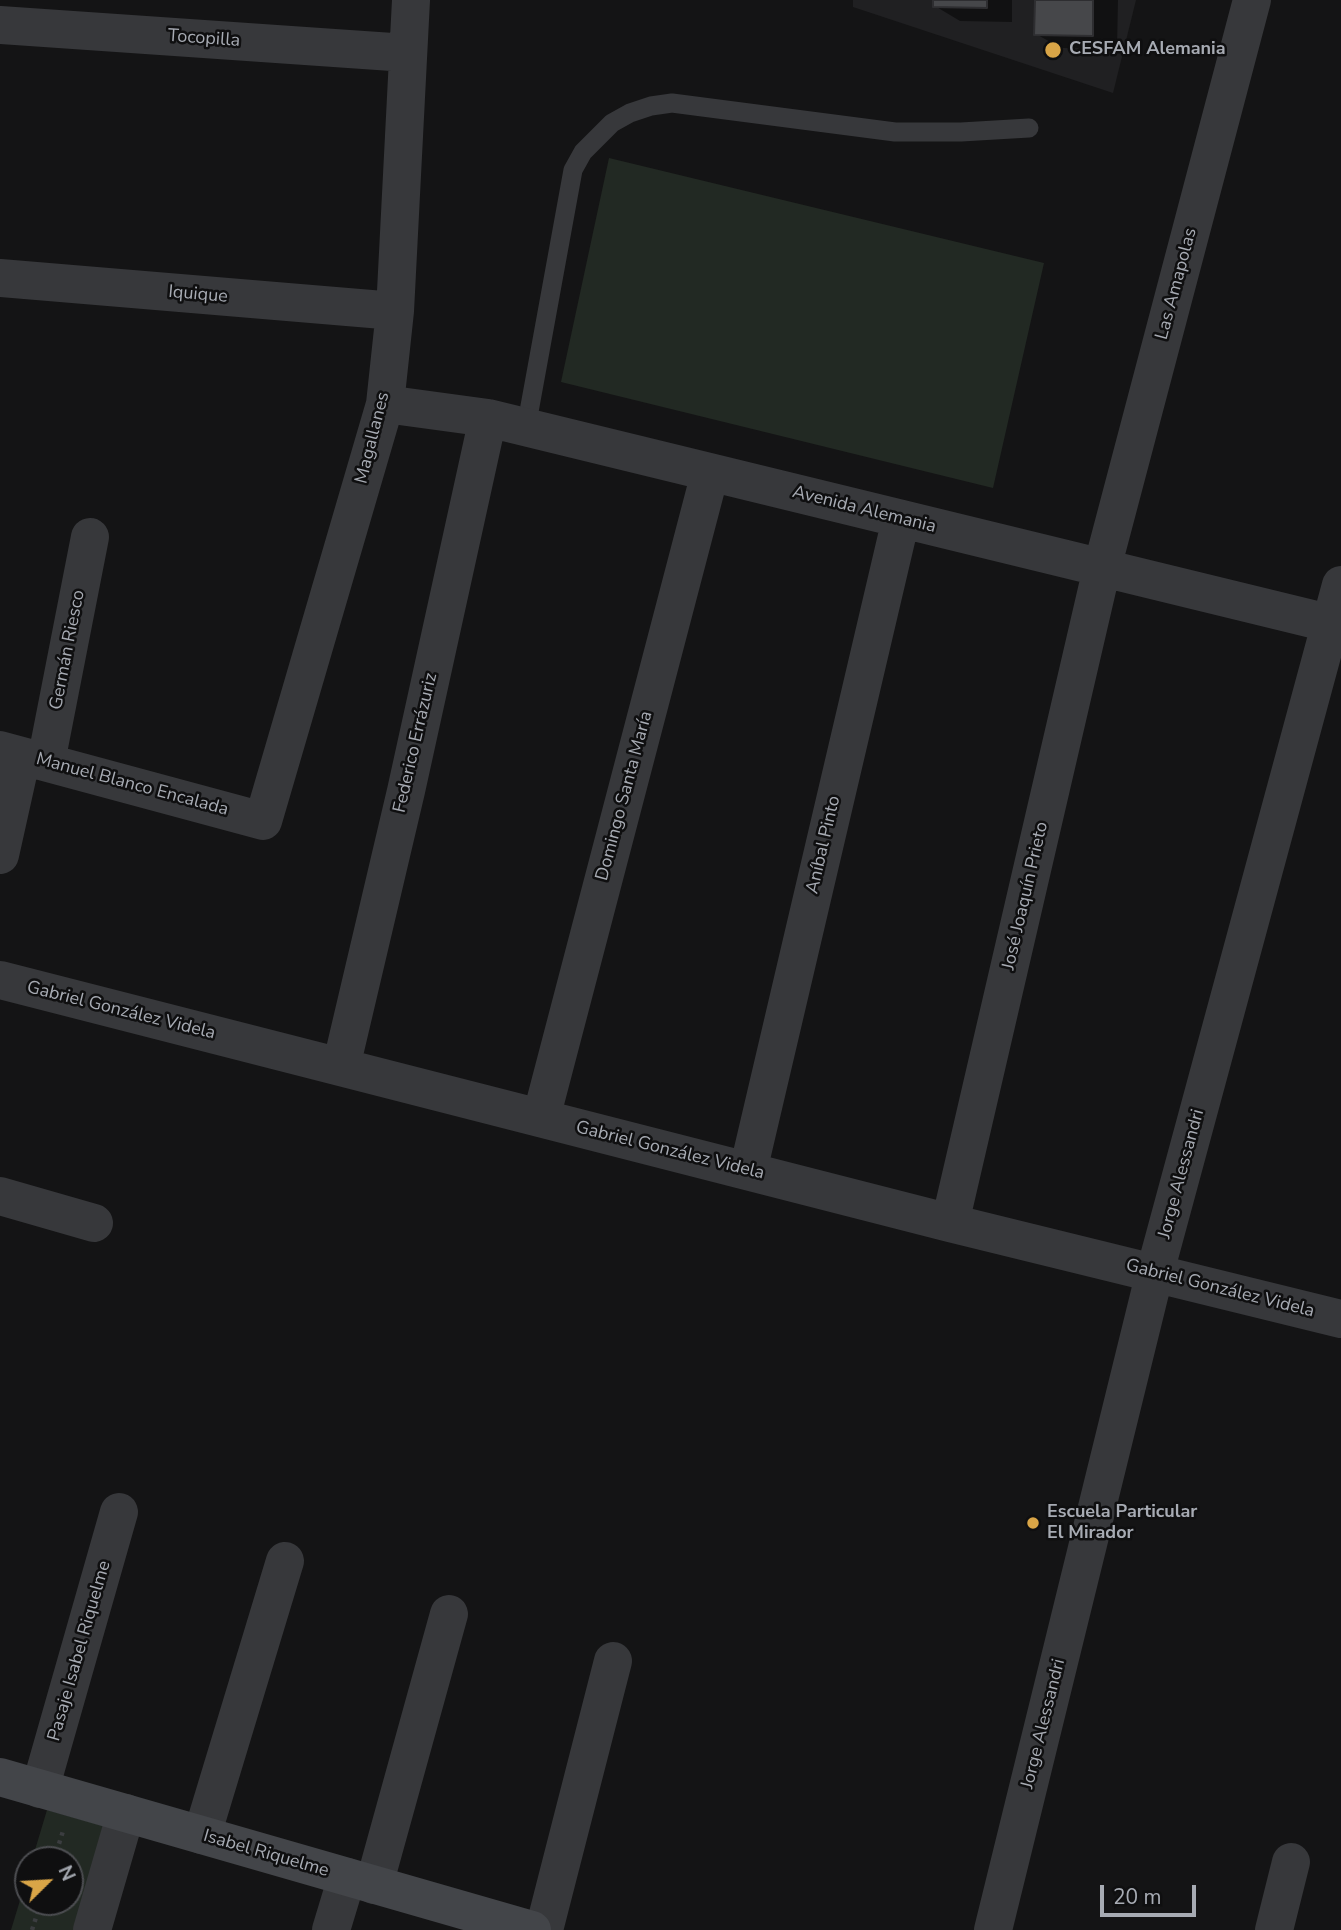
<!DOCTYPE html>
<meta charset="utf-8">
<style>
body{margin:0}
#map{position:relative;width:1341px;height:1930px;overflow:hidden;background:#141415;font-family:"Nunito Sans",sans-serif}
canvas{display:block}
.north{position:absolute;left:14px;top:1846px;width:70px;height:70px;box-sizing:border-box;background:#0f0f10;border:2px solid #4c4d51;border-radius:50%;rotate:66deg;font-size:19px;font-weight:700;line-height:28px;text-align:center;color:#a7abb3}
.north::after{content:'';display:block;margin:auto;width:24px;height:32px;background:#d9a547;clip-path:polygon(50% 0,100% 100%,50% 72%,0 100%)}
.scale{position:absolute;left:1100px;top:1885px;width:96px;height:32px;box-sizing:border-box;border:4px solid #a7abb3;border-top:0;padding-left:9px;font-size:21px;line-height:24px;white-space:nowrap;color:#a7abb3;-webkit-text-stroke:5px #0f0f10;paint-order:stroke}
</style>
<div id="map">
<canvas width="1341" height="1930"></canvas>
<div class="north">N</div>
<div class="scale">20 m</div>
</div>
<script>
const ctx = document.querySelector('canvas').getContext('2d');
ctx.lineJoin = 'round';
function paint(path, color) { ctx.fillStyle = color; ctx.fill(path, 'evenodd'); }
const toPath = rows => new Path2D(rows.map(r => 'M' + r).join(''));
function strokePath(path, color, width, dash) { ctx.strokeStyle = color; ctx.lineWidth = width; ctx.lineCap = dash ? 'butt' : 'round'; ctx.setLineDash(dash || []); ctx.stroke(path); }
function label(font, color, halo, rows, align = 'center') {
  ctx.font = font + ' "Nunito Sans",sans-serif'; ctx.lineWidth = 5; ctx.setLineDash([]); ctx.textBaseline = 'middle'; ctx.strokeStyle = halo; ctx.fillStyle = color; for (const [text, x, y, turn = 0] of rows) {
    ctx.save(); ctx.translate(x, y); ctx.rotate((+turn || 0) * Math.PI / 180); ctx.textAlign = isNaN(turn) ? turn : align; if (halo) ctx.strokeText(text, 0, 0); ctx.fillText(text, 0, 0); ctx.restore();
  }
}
const built = toPath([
 [853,0,1136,0,1113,93,853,7]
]);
const green = toPath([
 [609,158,1044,263,993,488,561,382],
 [47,1810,111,1828,82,1930,11,1930,28,1874,28,1902,70,1902,70,1860,32,1860]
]);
const shadow = toPath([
 [935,0,1012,0,1012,22,960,21,935,6],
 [1037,0,1118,0,1117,49,1061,48,1036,34]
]);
const building = toPath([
 [933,0,987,0,987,8,933,7,933,0],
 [1035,0,1093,0,1093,36,1034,35,1035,0]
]);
const path = toPath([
 [54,1860,63,1831],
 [32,1930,41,1902]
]);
const lane = toPath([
 [526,428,573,170,583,152,612,123,630,113,651,106,672,103,895,132,961,132,1029,128]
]);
const street = toPath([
 [0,25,407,53],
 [0,278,395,311],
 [385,404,488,418,1341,626],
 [0,750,263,821,385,404,395,311,411,0],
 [46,762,90,537],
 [0,855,22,756],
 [0,980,950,1223,1341,1319],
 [341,1067,406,791,488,418],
 [541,1118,710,473],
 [748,1171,901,519],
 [0,1196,94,1223],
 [950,1223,1102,568,1252,0],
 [40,1789,119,1512],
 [202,1835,285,1561],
 [374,1885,449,1614],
 [92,1930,126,1813],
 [331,1930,347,1877],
 [544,1930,613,1661],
 [993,1930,1155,1272,1341,585],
 [1274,1930,1291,1862]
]);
const secondary = toPath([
 [0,1777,532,1930]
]);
const markers = [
 [1053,50,9,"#d9a547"],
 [1033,1523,7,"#d9a547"]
];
const streetNames = [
 ["Tocopilla",204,39,4],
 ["Las Amapolas",1177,284,-75],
 ["Iquique",198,295,5],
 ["Magallanes",373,438,-76],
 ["Avenida Alemania",864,510,14],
 ["Germán Riesco",68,650,-79],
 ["Federico Errázuriz",416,743,-77],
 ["Manuel Blanco Encalada",132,785,15],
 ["Domingo Santa María",625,796,-75],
 ["Aníbal Pinto",824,845,-77],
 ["José Joaquín Prieto",1026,896,-77],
 ["Gabriel González Videla",121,1011,14],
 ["Gabriel González Videla",670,1151,14],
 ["Jorge Alessandri",1182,1174,-75],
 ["Gabriel González Videla",1220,1289,14],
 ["Pasaje Isabel Riquelme",80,1651,-74],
 ["Jorge Alessandri",1044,1724,-76],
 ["Isabel Riquelme",266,1854,16]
];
const poiNames = [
 ["CESFAM Alemania",1069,50],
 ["Escuela Particular",1047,1513],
 ["El Mirador",1047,1534]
];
paint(built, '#202022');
paint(green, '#222923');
paint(shadow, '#0007');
paint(building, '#46474a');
strokePath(building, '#2e2e31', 2);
strokePath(path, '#3b3d40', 4.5, [3.5, 5]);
strokePath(lane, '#37383b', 19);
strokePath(street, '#37383b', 38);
strokePath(secondary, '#434549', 38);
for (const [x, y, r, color] of markers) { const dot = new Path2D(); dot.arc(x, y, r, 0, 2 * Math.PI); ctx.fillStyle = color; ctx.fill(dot); strokePath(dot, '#0f0f10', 2.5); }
label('18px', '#a7abb3', '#0f0f10', streetNames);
label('bold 18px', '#a7abb3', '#0f0f10', poiNames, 'left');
</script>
